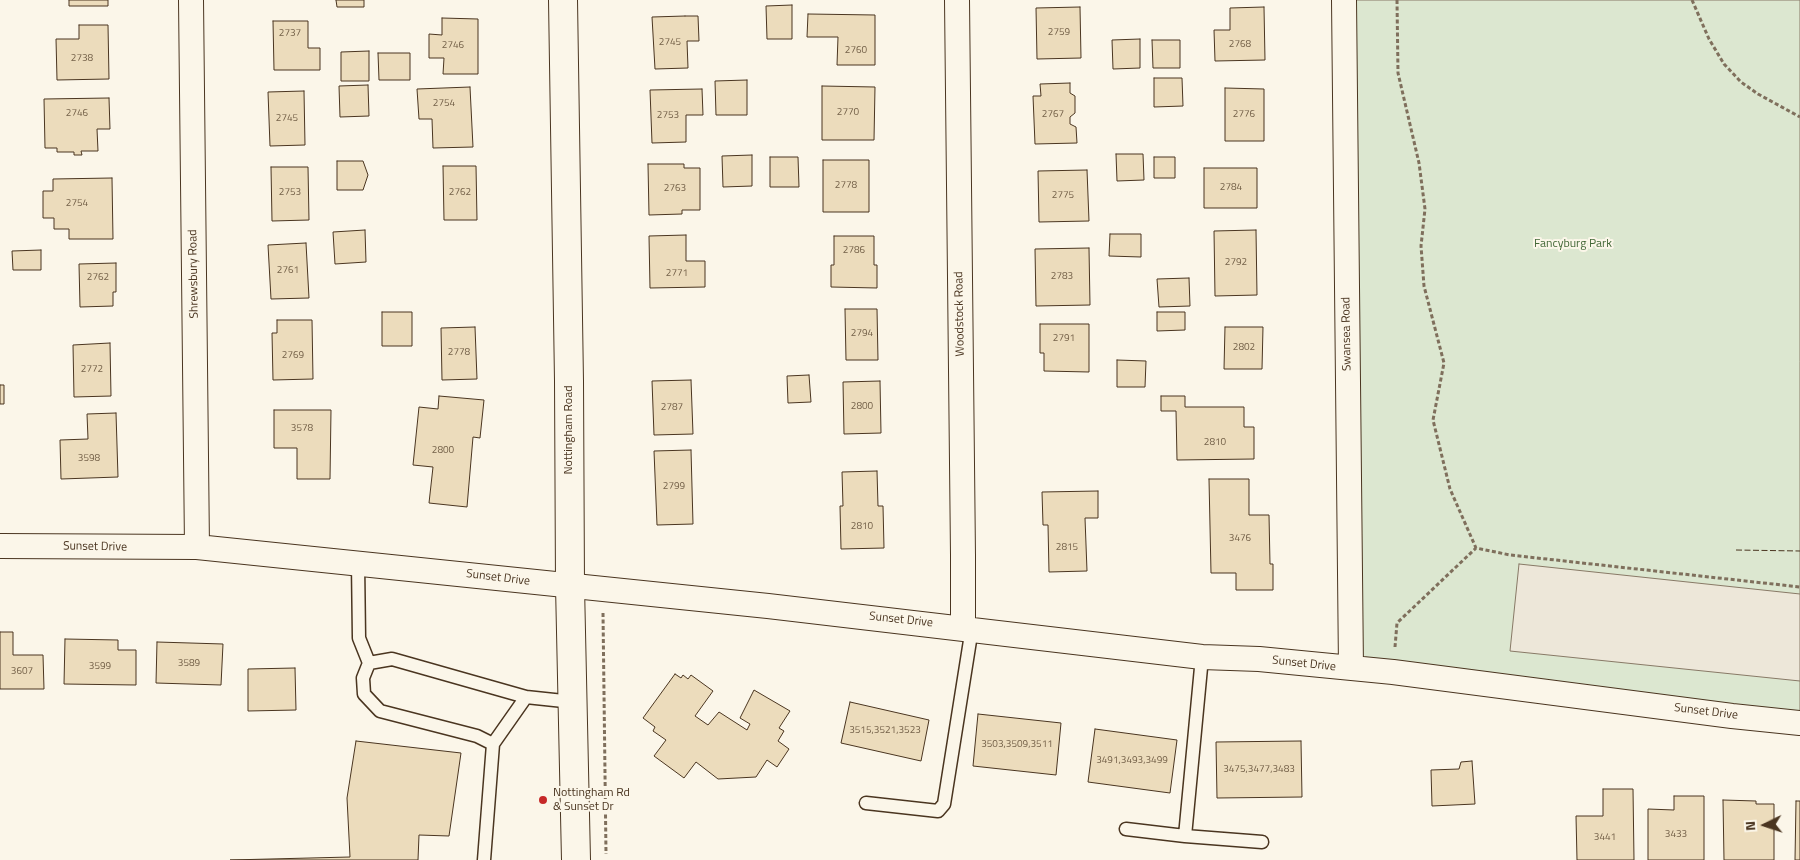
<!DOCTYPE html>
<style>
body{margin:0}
#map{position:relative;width:1800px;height:860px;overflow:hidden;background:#fbf6e9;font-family:"Titillium Web",sans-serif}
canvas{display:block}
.north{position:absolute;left:1740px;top:800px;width:50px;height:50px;-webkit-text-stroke:4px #fbf6e9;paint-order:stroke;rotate:266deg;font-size:14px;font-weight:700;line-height:20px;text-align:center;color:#4a3520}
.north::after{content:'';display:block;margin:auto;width:18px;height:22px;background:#4a3520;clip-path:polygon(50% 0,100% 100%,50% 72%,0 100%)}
</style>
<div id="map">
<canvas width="1800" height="860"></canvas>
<div class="north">N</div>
</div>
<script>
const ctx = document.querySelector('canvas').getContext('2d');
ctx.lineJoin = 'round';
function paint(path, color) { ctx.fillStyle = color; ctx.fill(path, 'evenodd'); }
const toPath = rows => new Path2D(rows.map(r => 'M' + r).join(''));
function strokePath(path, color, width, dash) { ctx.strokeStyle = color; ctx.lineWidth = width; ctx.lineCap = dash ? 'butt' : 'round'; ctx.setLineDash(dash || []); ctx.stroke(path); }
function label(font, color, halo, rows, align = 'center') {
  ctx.font = font + ' "Titillium Web",sans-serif'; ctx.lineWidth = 4; ctx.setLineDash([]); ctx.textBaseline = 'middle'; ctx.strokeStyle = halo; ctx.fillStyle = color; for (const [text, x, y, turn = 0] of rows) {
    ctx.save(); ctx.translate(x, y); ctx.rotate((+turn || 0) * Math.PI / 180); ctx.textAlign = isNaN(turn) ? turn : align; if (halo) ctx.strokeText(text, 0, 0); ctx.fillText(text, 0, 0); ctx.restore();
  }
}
const green = toPath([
 [1344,0,1800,0,1800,723,1351,668,1344,0]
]);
const parking = toPath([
 [1519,564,1800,594,1800,681,1510,651,1519,564]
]);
const building = toPath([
 [69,0,108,0,108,6,69,6,69,0],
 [336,0,364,0,364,7,337,7,336,0],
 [792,5,792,39,767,39,766,6,792,5],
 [1080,7,1081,58,1037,59,1036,8,1080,7],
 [1264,7,1265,60,1215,61,1214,30,1230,30,1230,8,1264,7],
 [808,14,875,15,875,65,837,65,838,37,807,37,808,14],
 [685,16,698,16,699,41,687,41,688,68,655,69,652,17,685,16],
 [442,18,478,19,478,74,443,74,444,58,429,58,429,34,442,35,442,18],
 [273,21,308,21,308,48,320,48,320,70,274,70,273,21],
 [79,25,108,25,109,79,57,80,56,39,79,39,79,25],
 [1140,39,1140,68,1113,69,1112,40,1140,39],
 [1152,40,1180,40,1180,68,1153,68,1152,40],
 [369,51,369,81,341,81,341,52,369,51],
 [378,53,410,53,410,80,379,80,378,53],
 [1154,78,1182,78,1183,106,1154,107,1154,78],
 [747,80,747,115,716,115,715,81,747,80],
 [1070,83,1070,93,1075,96,1075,113,1070,117,1070,124,1076,127,1077,143,1035,144,1033,96,1041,96,1040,84,1070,83],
 [368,85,369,116,340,117,339,86,368,85],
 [822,86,875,87,874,140,822,140,822,86],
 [470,87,473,147,433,148,432,119,419,119,417,89,470,87],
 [1225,88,1264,89,1264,141,1225,141,1225,88],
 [702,89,703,115,686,115,686,142,652,143,650,90,702,89],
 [304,91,305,145,270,146,268,92,304,91],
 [109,98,110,129,97,129,98,151,81,151,82,155,74,155,74,152,57,152,57,148,45,148,44,99,109,98],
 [1116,154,1143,154,1144,180,1117,181,1116,154],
 [752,155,752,186,723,187,722,156,752,155],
 [770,157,798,157,799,187,770,187,770,157],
 [1154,157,1175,157,1175,178,1154,178,1154,157],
 [823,160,869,160,869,212,823,212,823,160],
 [337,161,363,161,368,175,363,190,337,190,337,161],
 [648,164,684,164,684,168,700,168,700,210,682,210,682,214,649,215,648,164],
 [443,166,476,166,477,220,444,220,443,166],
 [271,167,308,167,309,220,272,221,271,167],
 [1204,168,1257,168,1257,208,1204,208,1204,168],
 [1087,170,1089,221,1039,222,1038,171,1087,170],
 [112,178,113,239,69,239,69,229,54,229,54,218,43,218,43,191,53,191,53,179,112,178],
 [365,230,366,262,335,264,333,232,365,230],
 [1256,230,1257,295,1215,296,1214,231,1256,230],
 [1110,234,1141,234,1141,257,1109,256,1110,234],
 [686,235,686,261,705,261,705,287,650,288,649,236,686,235],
 [834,236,874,236,874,265,877,265,877,288,831,287,831,265,834,265,834,236],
 [306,243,309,298,271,299,268,245,306,243],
 [1089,248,1090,305,1036,306,1035,249,1089,248],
 [41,250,41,270,13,270,12,251,41,250],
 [116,263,116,292,113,292,113,306,80,307,79,264,116,263],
 [1189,278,1190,306,1159,307,1157,279,1189,278],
 [845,309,877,309,878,360,846,360,845,309],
 [382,312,412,312,412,346,382,346,382,312],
 [1157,312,1185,312,1185,330,1157,331,1157,312],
 [277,320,312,320,313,379,273,380,272,333,277,333,277,320],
 [1040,324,1089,324,1089,372,1044,371,1044,353,1040,353,1040,324],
 [475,327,477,379,442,380,441,328,475,327],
 [1225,327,1263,327,1262,369,1224,369,1225,327],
 [110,343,111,396,74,397,73,345,110,343],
 [1117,360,1146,361,1145,387,1117,387,1117,360],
 [809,375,811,402,788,403,787,376,809,375],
 [691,380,693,434,654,435,652,381,691,380],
 [880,381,881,433,844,434,843,382,880,381],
 [0,385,4,385,4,404,0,404,0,385],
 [439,396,484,400,480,438,473,437,467,507,429,503,433,467,413,465,419,407,438,409,439,396],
 [1161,396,1185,396,1185,407,1244,407,1244,427,1254,427,1254,459,1177,460,1176,411,1161,411,1161,396],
 [274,410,331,410,330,479,297,479,297,448,274,448,274,410],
 [116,413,118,477,61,479,60,440,88,439,87,414,116,413],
 [691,450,693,524,657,525,654,451,691,450],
 [877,471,878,506,883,506,884,548,841,549,840,506,843,506,842,472,877,471],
 [1209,479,1249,479,1249,515,1269,515,1270,564,1273,564,1273,590,1236,590,1236,573,1211,573,1209,479],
 [1098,491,1098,518,1085,518,1087,571,1049,572,1048,525,1043,525,1042,492,1098,491],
 [0,632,13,632,13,655,43,655,44,689,0,689,0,632],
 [65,639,118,640,118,650,136,650,136,685,64,684,65,639],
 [157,642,223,644,221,685,156,683,157,642],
 [295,668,296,710,248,711,248,669,295,668],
 [675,674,681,678,683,675,688,679,691,675,713,691,695,716,708,725,719,712,747,730,750,724,740,718,754,690,790,711,779,728,784,731,778,741,789,749,777,767,767,760,756,777,718,779,696,762,684,778,654,756,666,740,653,731,655,727,643,718,675,674],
 [850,702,929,720,921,761,841,743,850,702],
 [978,714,1061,723,1056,775,973,766,978,714],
 [1095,729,1177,740,1170,793,1088,782,1095,729],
 [356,741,461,753,449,836,419,835,418,860,230,860,350,857,347,798,356,741],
 [1301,741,1302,797,1217,798,1216,742,1301,741],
 [1472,761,1475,804,1432,806,1431,770,1459,769,1461,762,1472,761],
 [1603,789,1633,789,1634,860,1577,860,1576,816,1603,816,1603,789],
 [1674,796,1704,796,1704,860,1648,860,1648,809,1674,810,1674,796],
 [1723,800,1756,801,1756,804,1774,804,1774,860,1724,860,1723,800],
 [1796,801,1800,801,1800,860,1795,860,1796,801]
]);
const path = toPath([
 [1397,0,1398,73,1419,163,1425,209,1421,246,1424,286,1444,363,1433,420,1450,489,1476,548,1510,555,1800,587],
 [1692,0,1709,39,1724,64,1741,82,1758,94,1800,117],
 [603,613,606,854],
 [1395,647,1397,623,1476,548]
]);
const lane = toPath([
 [358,563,359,638,369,663],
 [1202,657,1185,836,1262,842],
 [493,744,526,697],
 [866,803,938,811,944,804,972,628],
 [1126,829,1185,836],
 [484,860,493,744,477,736,380,711,364,694,363,678,369,663,392,659,526,697,573,702]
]);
const street = toPath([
 [191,0,197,547],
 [957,0,963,555,963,627],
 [1344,0,1351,668],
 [0,546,197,547,768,606,1202,657,1259,659,1393,672,1732,716,1800,723]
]);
const secondary = toPath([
 [563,0,569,381,570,586,576,860]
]);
const fence = toPath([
 [1736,550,1800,551]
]);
const markers = [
 [543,800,5,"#c62828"]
];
const numberNames = [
 ["2759",1059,33],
 ["2737",290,34],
 ["2745",670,43],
 ["2768",1240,45],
 ["2746",453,46],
 ["2760",856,51],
 ["2738",82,59],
 ["2754",444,104],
 ["2770",848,113],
 ["2746",77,114],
 ["2767",1053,115],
 ["2776",1244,115],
 ["2753",668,116],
 ["2745",287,119],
 ["2778",846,186],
 ["2784",1231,188],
 ["2763",675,189],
 ["2753",290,193],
 ["2762",460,193],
 ["2775",1063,196],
 ["2754",77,204],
 ["2786",854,251],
 ["2792",1236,263],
 ["2761",288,271],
 ["2771",677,274],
 ["2783",1062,277],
 ["2762",98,278],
 ["2794",862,334],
 ["2791",1064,339],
 ["2802",1244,348],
 ["2778",459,353],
 ["2769",293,356],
 ["2772",92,370],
 ["2800",862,407],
 ["2787",672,408],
 ["3578",302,429],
 ["2810",1215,443],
 ["2800",443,451],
 ["3598",89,459],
 ["2799",674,487],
 ["2810",862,527],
 ["3476",1240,539],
 ["2815",1067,548],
 ["3589",189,664],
 ["3599",100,667],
 ["3607",22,672],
 ["3515,3521,3523",885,731],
 ["3503,3509,3511",1017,745],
 ["3491,3493,3499",1132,761],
 ["3475,3477,3483",1259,770],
 ["3433",1676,835],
 ["3441",1605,838]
];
const parkNames = [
 ["Fancyburg Park",1573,244]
];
const streetNames = [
 ["Shrewsbury Road",194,274,-91],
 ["Woodstock Road",960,314,-91],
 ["Swansea Road",1347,334,-91],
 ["Nottingham Road",569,430,-90],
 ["Sunset Drive",95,547,1],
 ["Sunset Drive",498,578,7],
 ["Sunset Drive",901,620,6],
 ["Sunset Drive",1304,664,6],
 ["Sunset Drive",1706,712,7]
];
const poiNames = [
 ["Nottingham Rd",553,793],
 ["& Sunset Dr",553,807]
];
paint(green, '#dce7d0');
strokePath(green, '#887966', 1);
paint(parking, '#ede7d9');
strokePath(parking, '#887966', 1);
paint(building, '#ecdcbc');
strokePath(building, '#4a3520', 1);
strokePath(lane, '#4a3520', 15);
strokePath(street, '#4a3520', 26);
strokePath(secondary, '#4a3520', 30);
strokePath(path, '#7f6f5c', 3, [4, 2.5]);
strokePath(lane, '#fbf6e9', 12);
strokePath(street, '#fbf6e9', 24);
strokePath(secondary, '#fbf6e9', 28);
strokePath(fence, '#4a3520', 1, [6, 2.5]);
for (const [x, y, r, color] of markers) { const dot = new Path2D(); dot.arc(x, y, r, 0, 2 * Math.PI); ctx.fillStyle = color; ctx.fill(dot); strokePath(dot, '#fbf6e9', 2); }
label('10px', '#725f47', null, numberNames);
label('12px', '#436837', '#fbf6e9', parkNames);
label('12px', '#4a3520', '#fbf6e9', streetNames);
label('12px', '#4a3520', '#fbf6e9', poiNames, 'left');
</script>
